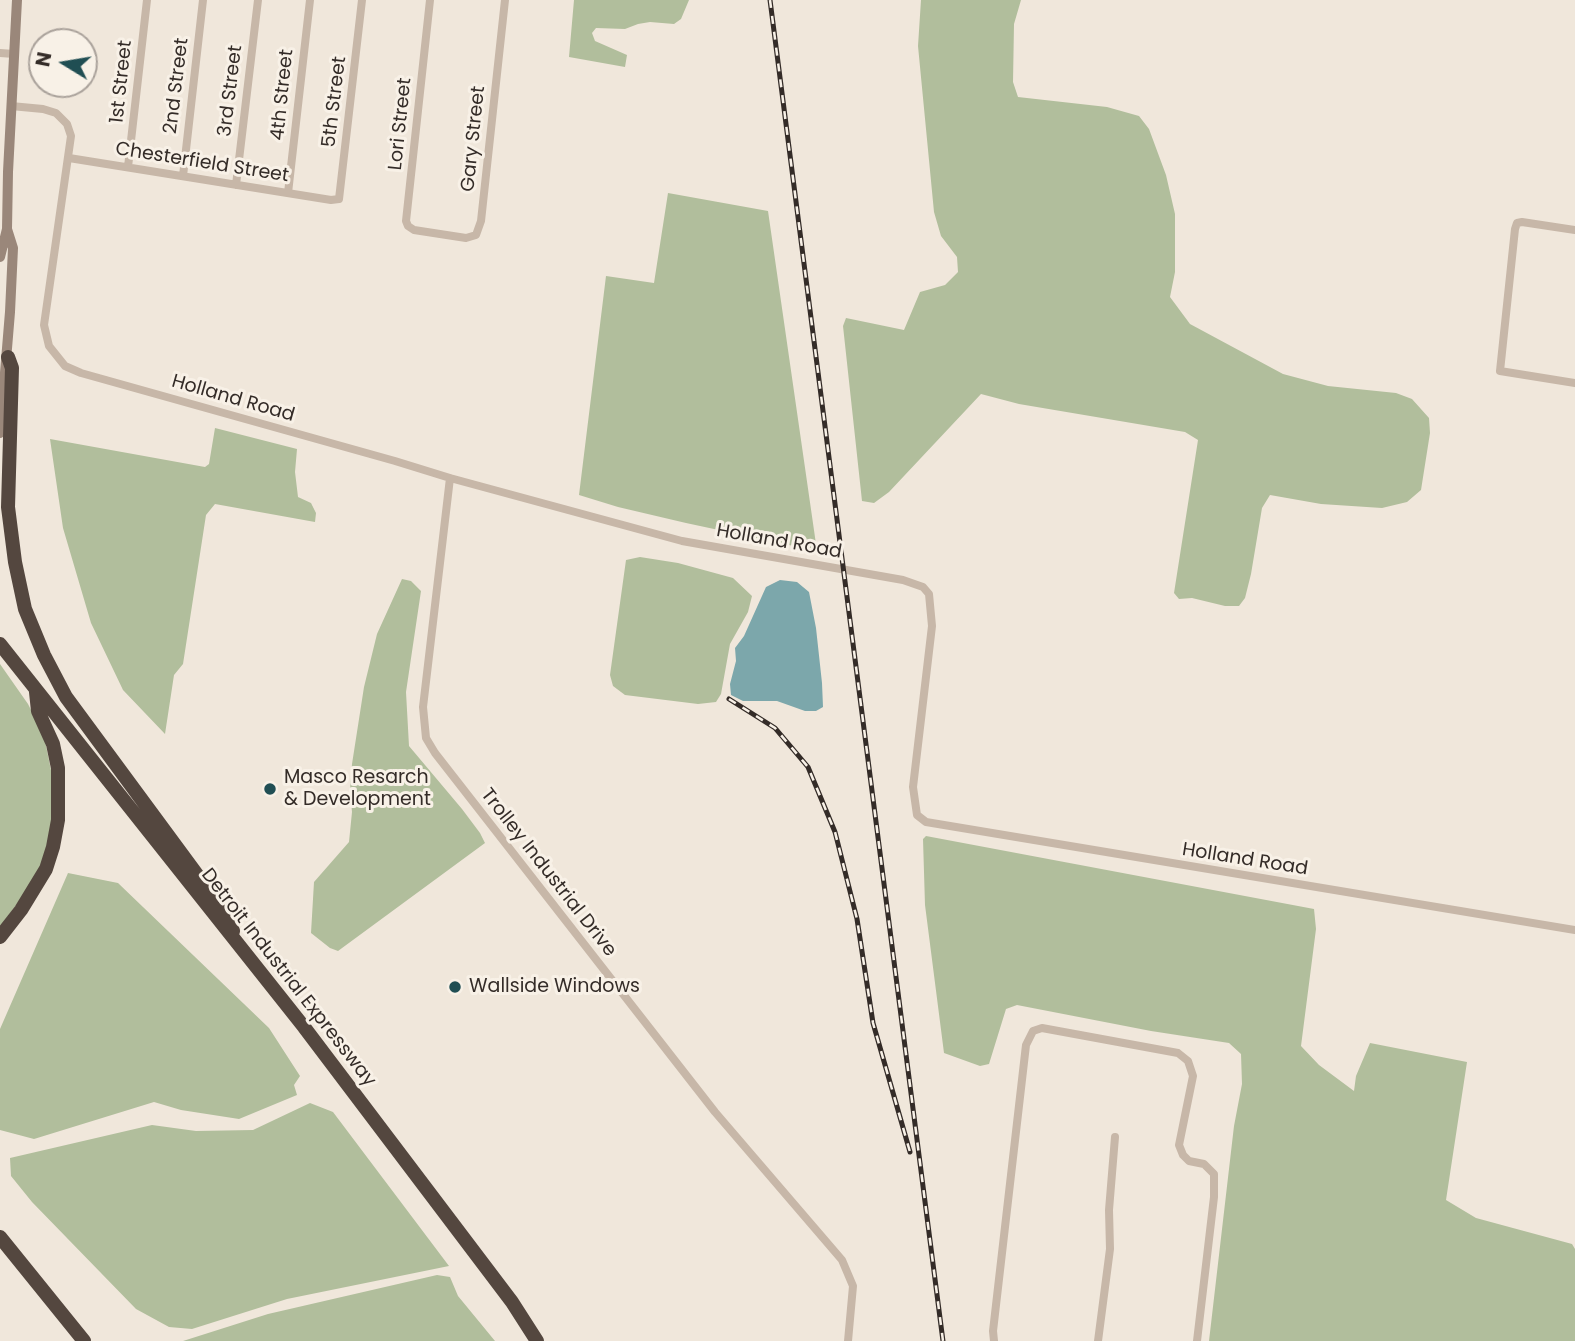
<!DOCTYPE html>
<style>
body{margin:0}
#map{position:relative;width:1575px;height:1341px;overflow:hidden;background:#f0e7db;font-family:Poppins,sans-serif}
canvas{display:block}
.north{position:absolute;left:28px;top:28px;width:70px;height:70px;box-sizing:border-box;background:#f8f1e7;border:2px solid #aaa29b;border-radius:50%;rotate:281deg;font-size:19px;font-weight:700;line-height:28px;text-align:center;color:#342c28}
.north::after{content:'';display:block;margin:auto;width:24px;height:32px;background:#204e53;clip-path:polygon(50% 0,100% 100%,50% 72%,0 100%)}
</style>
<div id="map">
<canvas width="1575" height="1341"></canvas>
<div class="north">N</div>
</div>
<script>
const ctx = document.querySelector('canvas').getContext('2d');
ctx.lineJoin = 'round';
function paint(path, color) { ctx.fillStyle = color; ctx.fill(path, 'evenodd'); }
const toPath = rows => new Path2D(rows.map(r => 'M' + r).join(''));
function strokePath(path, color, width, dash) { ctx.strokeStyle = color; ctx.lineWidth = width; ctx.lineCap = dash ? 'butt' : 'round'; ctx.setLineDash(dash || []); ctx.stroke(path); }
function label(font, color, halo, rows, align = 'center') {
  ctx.font = font + ' Poppins,sans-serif'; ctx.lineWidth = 6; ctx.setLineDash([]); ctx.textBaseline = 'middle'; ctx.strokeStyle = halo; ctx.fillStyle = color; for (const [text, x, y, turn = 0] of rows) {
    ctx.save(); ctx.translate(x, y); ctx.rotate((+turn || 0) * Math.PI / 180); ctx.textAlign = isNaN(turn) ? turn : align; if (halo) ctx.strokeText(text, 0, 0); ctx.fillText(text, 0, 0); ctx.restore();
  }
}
const green = toPath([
 [574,0,689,0,681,19,674,24,650,22,638,24,625,29,596,28,592,33,595,41,627,55,625,67,569,57],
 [921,0,1021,0,1014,24,1013,82,1018,97,1107,107,1139,116,1149,129,1166,175,1175,214,1175,272,1170,297,1190,324,1283,374,1328,386,1396,393,1412,399,1429,418,1430,433,1421,490,1407,502,1382,508,1321,504,1270,495,1262,508,1251,574,1245,598,1239,606,1225,606,1192,598,1179,599,1174,593,1198,440,1185,432,1019,404,981,394,889,492,874,503,862,501,843,326,846,318,904,330,920,292,945,285,958,272,957,257,941,236,934,212,918,46],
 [668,193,768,211,817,551,686,523,618,507,579,495,606,276,654,283],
 [215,428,297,449,295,472,298,497,311,503,316,513,315,522,215,504,206,515,183,664,174,675,165,734,123,690,91,623,63,528,50,439,205,467,209,464],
 [640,557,678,563,733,578,752,596,748,612,730,644,721,694,716,702,698,704,625,695,613,686,610,675,626,560],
 [402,579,411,581,421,591,406,692,409,746,462,809,480,833,485,843,338,951,330,948,311,933,314,882,349,842,352,812,350,790,352,764,364,687,377,634],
 [0,664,28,704,44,736,53,780,55,802,47,848,39,869,33,882,0,927],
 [926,836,1314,909,1316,929,1301,1046,1319,1065,1354,1091,1356,1076,1370,1043,1467,1062,1446,1200,1476,1218,1572,1244,1575,1249,1575,1341,1209,1341,1234,1126,1242,1084,1241,1054,1229,1043,1151,1031,1017,1005,1006,1009,989,1064,980,1066,944,1053,925,905,923,839],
 [68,873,118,883,269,1028,300,1076,294,1085,297,1095,239,1119,181,1110,154,1102,34,1139,0,1130,0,1029],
 [310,1103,333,1112,449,1266,287,1299,192,1329,169,1327,136,1309,32,1202,11,1176,10,1158,152,1125,196,1131,253,1130],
 [437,1275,450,1277,458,1296,495,1341,183,1341,268,1314]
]);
const water = toPath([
 [780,580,797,582,809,592,816,628,822,683,823,707,816,711,805,711,777,701,743,701,731,695,730,684,736,661,735,648,744,636,766,587]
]);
const street = toPath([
 [430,0,406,221,408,226,414,230,466,238,476,235,481,221,505,0],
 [0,53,14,54],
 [11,106,43,109,56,113,67,124,71,136,44,325,49,346,65,366,81,373,395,461,450,478,682,541,903,580,923,587,929,594,932,626,913,787,917,815,926,822,1575,930],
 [69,158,331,200,339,199,362,0],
 [128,167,147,0],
 [183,176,203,0],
 [236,185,258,0],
 [288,193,310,0],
 [1575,230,1522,222,1517,223,1515,229,1500,371,1575,383],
 [450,478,423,707,426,738,435,753,715,1112,842,1260,853,1286,848,1341],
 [994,1341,993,1331,1026,1045,1033,1031,1042,1028,1178,1053,1188,1061,1193,1076,1179,1145,1183,1155,1189,1161,1204,1164,1214,1174,1214,1197,1197,1341],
 [1098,1341,1110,1249,1109,1210,1115,1137]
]);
const secondary = toPath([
 [0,257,7,229],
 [0,433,10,312,13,248,7,229,8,172,17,0]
]);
const highway = toPath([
 [8,357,12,368,8,507,15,562,25,609,44,655,66,697,226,914,233,931],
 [0,644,304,1027,512,1302,537,1341],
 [0,937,21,910,46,869,53,847,58,820,58,768,53,744,38,711,36,692],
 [0,1237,84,1341]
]);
const rail = toPath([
 [770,0,943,1341],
 [729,699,775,728,808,767,835,832,857,919,873,1023,910,1152]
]);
const markers = [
 [270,789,7,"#204e53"],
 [455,987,7,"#204e53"]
];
const streetNames = [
 ["1st Street",122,82,-84],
 ["2nd Street",177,86,-83],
 ["3rd Street",231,91,-83],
 ["4th Street",283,95,-84],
 ["5th Street",335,102,-83],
 ["Lori Street",401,124,-84],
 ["Gary Street",474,139,-84],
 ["Chesterfield Street",202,163,9],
 ["Holland Road",233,399,16],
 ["Holland Road",779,542,10],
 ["Holland Road",1245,860,9],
 ["Trolley Industrial Drive",548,873,52],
 ["Detroit Industrial Expressway",288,978,52]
];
const poiNames = [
 ["Masco Resarch",284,778],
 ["& Development",284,800],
 ["Wallside Windows",469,987]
];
paint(green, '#b1be9c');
paint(water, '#7ca7ab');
strokePath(street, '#c7b7a8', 8);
strokePath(secondary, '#9a877a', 10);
strokePath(highway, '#54473f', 14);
strokePath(rail, '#342c28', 5);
strokePath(rail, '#f8f1e7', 2.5, [8]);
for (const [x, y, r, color] of markers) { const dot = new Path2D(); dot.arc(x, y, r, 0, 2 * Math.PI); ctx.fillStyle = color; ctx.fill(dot); strokePath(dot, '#f8f1e7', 2.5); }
label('19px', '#342c28', '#f8f1e7', streetNames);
label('19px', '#342c28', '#f8f1e7', poiNames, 'left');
</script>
